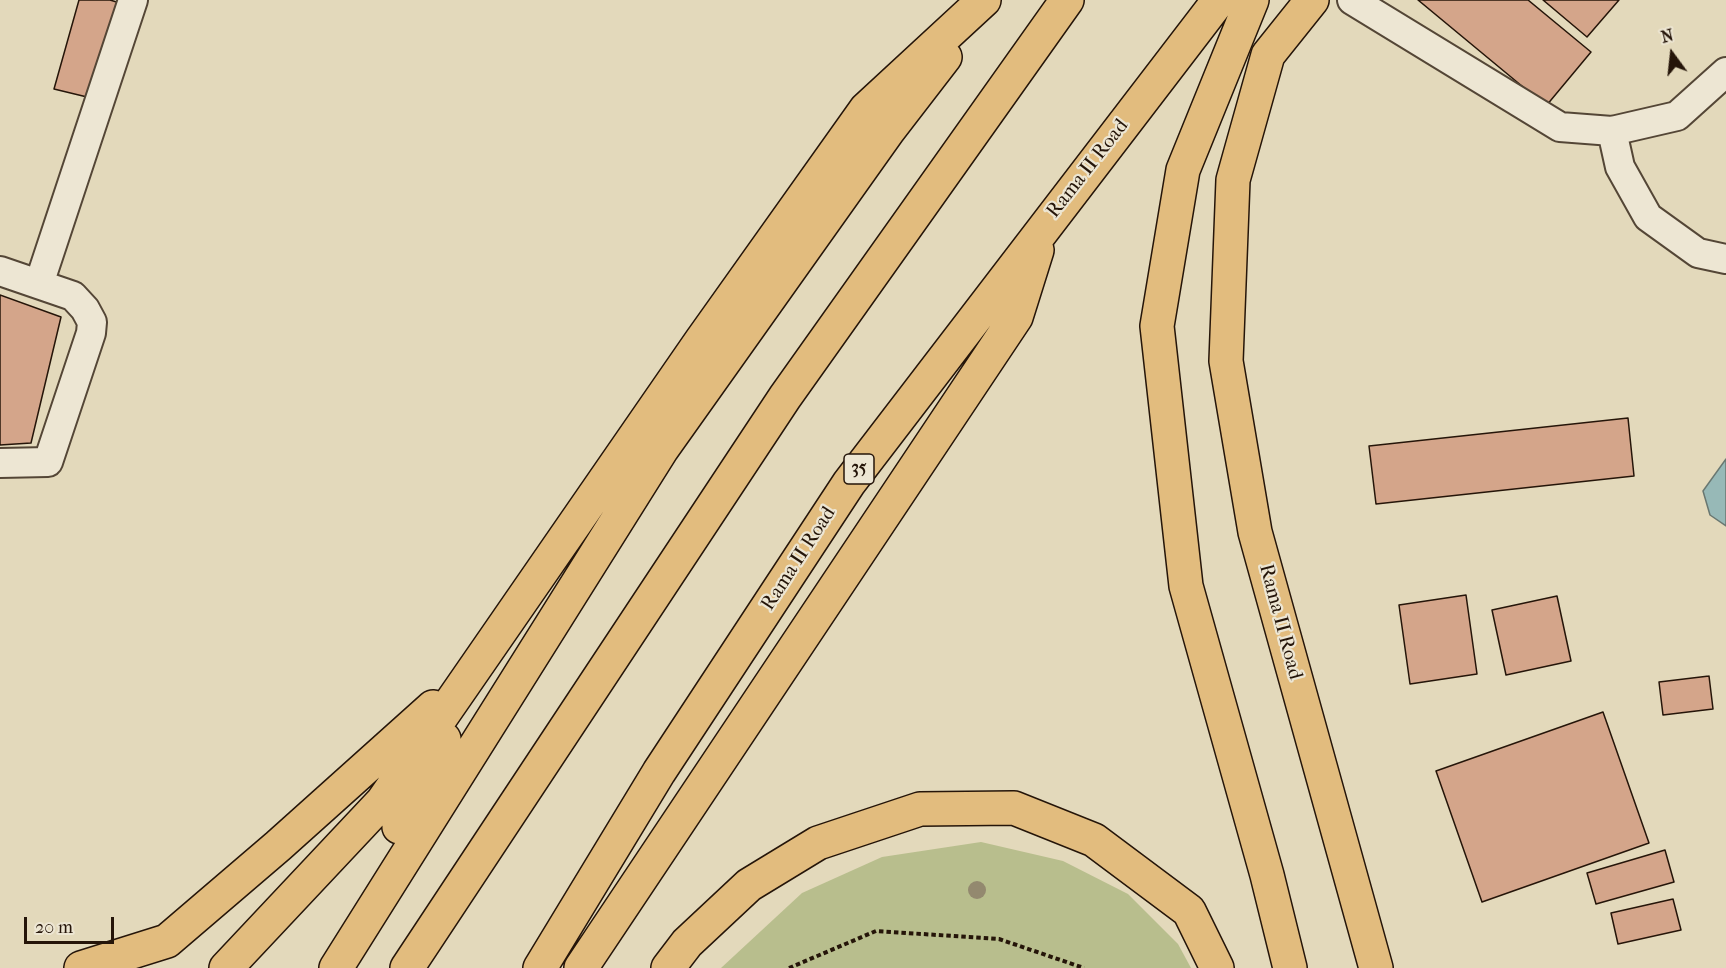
<!DOCTYPE html>
<style>
body{margin:0}
#map{position:relative;width:1726px;height:968px;overflow:hidden;background:#e3d9bb;font-family:"IM FELL French Canon",serif}
canvas{display:block}
.north{position:absolute;left:1642px;top:24px;width:60px;height:60px;-webkit-text-stroke:4px #ede6d3;paint-order:stroke;rotate:345deg;font-size:16px;font-weight:700;line-height:24px;text-align:center;color:#251509}
.north::after{content:'';display:block;margin:auto;width:21px;height:27px;background:#251509;clip-path:polygon(50% 0,100% 100%,50% 72%,0 100%)}
.scale{position:absolute;left:24px;top:917px;width:90px;height:27px;box-sizing:border-box;border:3px solid #251509;border-top:0;padding-left:8px;font-size:18px;line-height:21px;white-space:nowrap;color:#251509;-webkit-text-stroke:4px #ede6d3;paint-order:stroke}
</style>
<div id="map">
<canvas width="1726" height="968"></canvas>
<div class="north">N</div>
<div class="scale">20 m</div>
</div>
<script>
const ctx = document.querySelector('canvas').getContext('2d');
ctx.lineJoin = 'round';
function paint(path, color) { ctx.fillStyle = color; ctx.fill(path, 'evenodd'); }
const toPath = rows => new Path2D(rows.map(r => 'M' + r).join(''));
function strokePath(path, color, width, dash) { ctx.strokeStyle = color; ctx.lineWidth = width; ctx.lineCap = dash ? 'butt' : 'round'; ctx.setLineDash(dash || []); ctx.stroke(path); }
function label(font, color, halo, rows, align = 'center') {
  ctx.font = font + ' "IM FELL French Canon",serif'; ctx.lineWidth = 4.5; ctx.setLineDash([]); ctx.textBaseline = 'middle'; ctx.strokeStyle = halo; ctx.fillStyle = color; for (const [text, x, y, turn = 0] of rows) {
    ctx.save(); ctx.translate(x, y); ctx.rotate((+turn || 0) * Math.PI / 180); ctx.textAlign = isNaN(turn) ? turn : align; if (halo) ctx.strokeText(text, 0, 0); ctx.fillText(text, 0, 0); ctx.restore();
  }
}
const green = toPath([
 [981,842,1063,861,1128,894,1178,944,1191,968,721,968,802,893,882,857]
]);
const water = toPath([
 [1726,459,1726,526,1710,515,1703,491,1726,459]
]);
const building = toPath([
 [79,0,110,0,120,3,87,97,54,89,79,0],
 [1418,0,1528,0,1591,52,1546,106,1418,0],
 [1543,0,1619,0,1587,37,1543,0],
 [0,295,61,317,31,443,0,445,0,295],
 [1628,418,1634,476,1376,504,1369,446,1628,418],
 [1466,595,1477,674,1410,684,1399,605,1466,595],
 [1557,596,1571,661,1506,675,1492,610,1557,596],
 [1709,676,1713,709,1663,715,1659,682,1709,676],
 [1603,712,1649,843,1482,902,1436,771,1603,712],
 [1665,850,1674,882,1596,904,1587,873,1665,850],
 [1673,899,1681,930,1618,944,1611,913,1673,899]
]);
const path = toPath([
 [789,968,876,931,999,939,1084,968]
]);
const minor = toPath([
 [1352,0,1560,127,1612,131,1677,116,1726,72],
 [1612,131,1620,167,1648,217,1698,253,1726,259],
 [0,271,73,296,85,309,92,322,91,333,48,462,0,463],
 [39,284,133,0]
]);
const major = toPath([
 [1312,0,1268,55,1233,180,1226,361,1255,532,1376,968]
]);
const highway = toPath([
 [1252,0,1183,170,1157,326,1186,586,1267,875,1290,968],
 [399,827,422,789,444,739],
 [81,968,167,941,278,846,433,707],
 [226,968,383,801,701,341,866,109,984,0],
 [336,968,662,449,888,131,945,57],
 [407,968,785,397,1067,0],
 [540,968,659,772,849,483,1219,0],
 [581,968,1016,317,1037,250],
 [668,968,687,943,749,885,818,843,920,809,1014,808,1094,840,1189,911,1217,968]
]);
const trees = [
 [977,890]
];
const shields = [
 [859,469,30]
];
const shieldNames = [
 ["35",859,469]
];
const streetNames = [
 ["Rama II Road",1088,169,-52],
 ["Rama II Road",799,559,-57],
 ["Rama II Road",1280,622,75]
];
paint(green, '#b8be8d');
paint(water, '#97b9b7');
strokePath(water, '#697771', 1.5);
paint(building, '#d4a58a');
strokePath(building, '#251509', 1.5);
strokePath(minor, '#544636', 32);
strokePath(major, '#251509', 36);
strokePath(highway, '#251509', 36);
strokePath(path, '#251509', 4, [4.5, 3]);
strokePath(minor, '#ede6d3', 28);
strokePath(major, '#e2bc7e', 33);
strokePath(highway, '#e2bc7e', 33);
ctx.fillStyle = '#93896f';
for (const [x, y] of trees) { ctx.beginPath(); ctx.arc(x, y, 9, 0, 2 * Math.PI); ctx.fill(); }
for (const [x, y, w] of shields) { const box = new Path2D(); box.roundRect(x - w / 2, y - 15, w, 30, 4.5); ctx.fillStyle = '#ede6d3'; ctx.fill(box); strokePath(box, '#251509', 1.5); }
label('bold 18px', '#251509', null, shieldNames);
label('20px', '#251509', '#ede6d3', streetNames);
</script>
